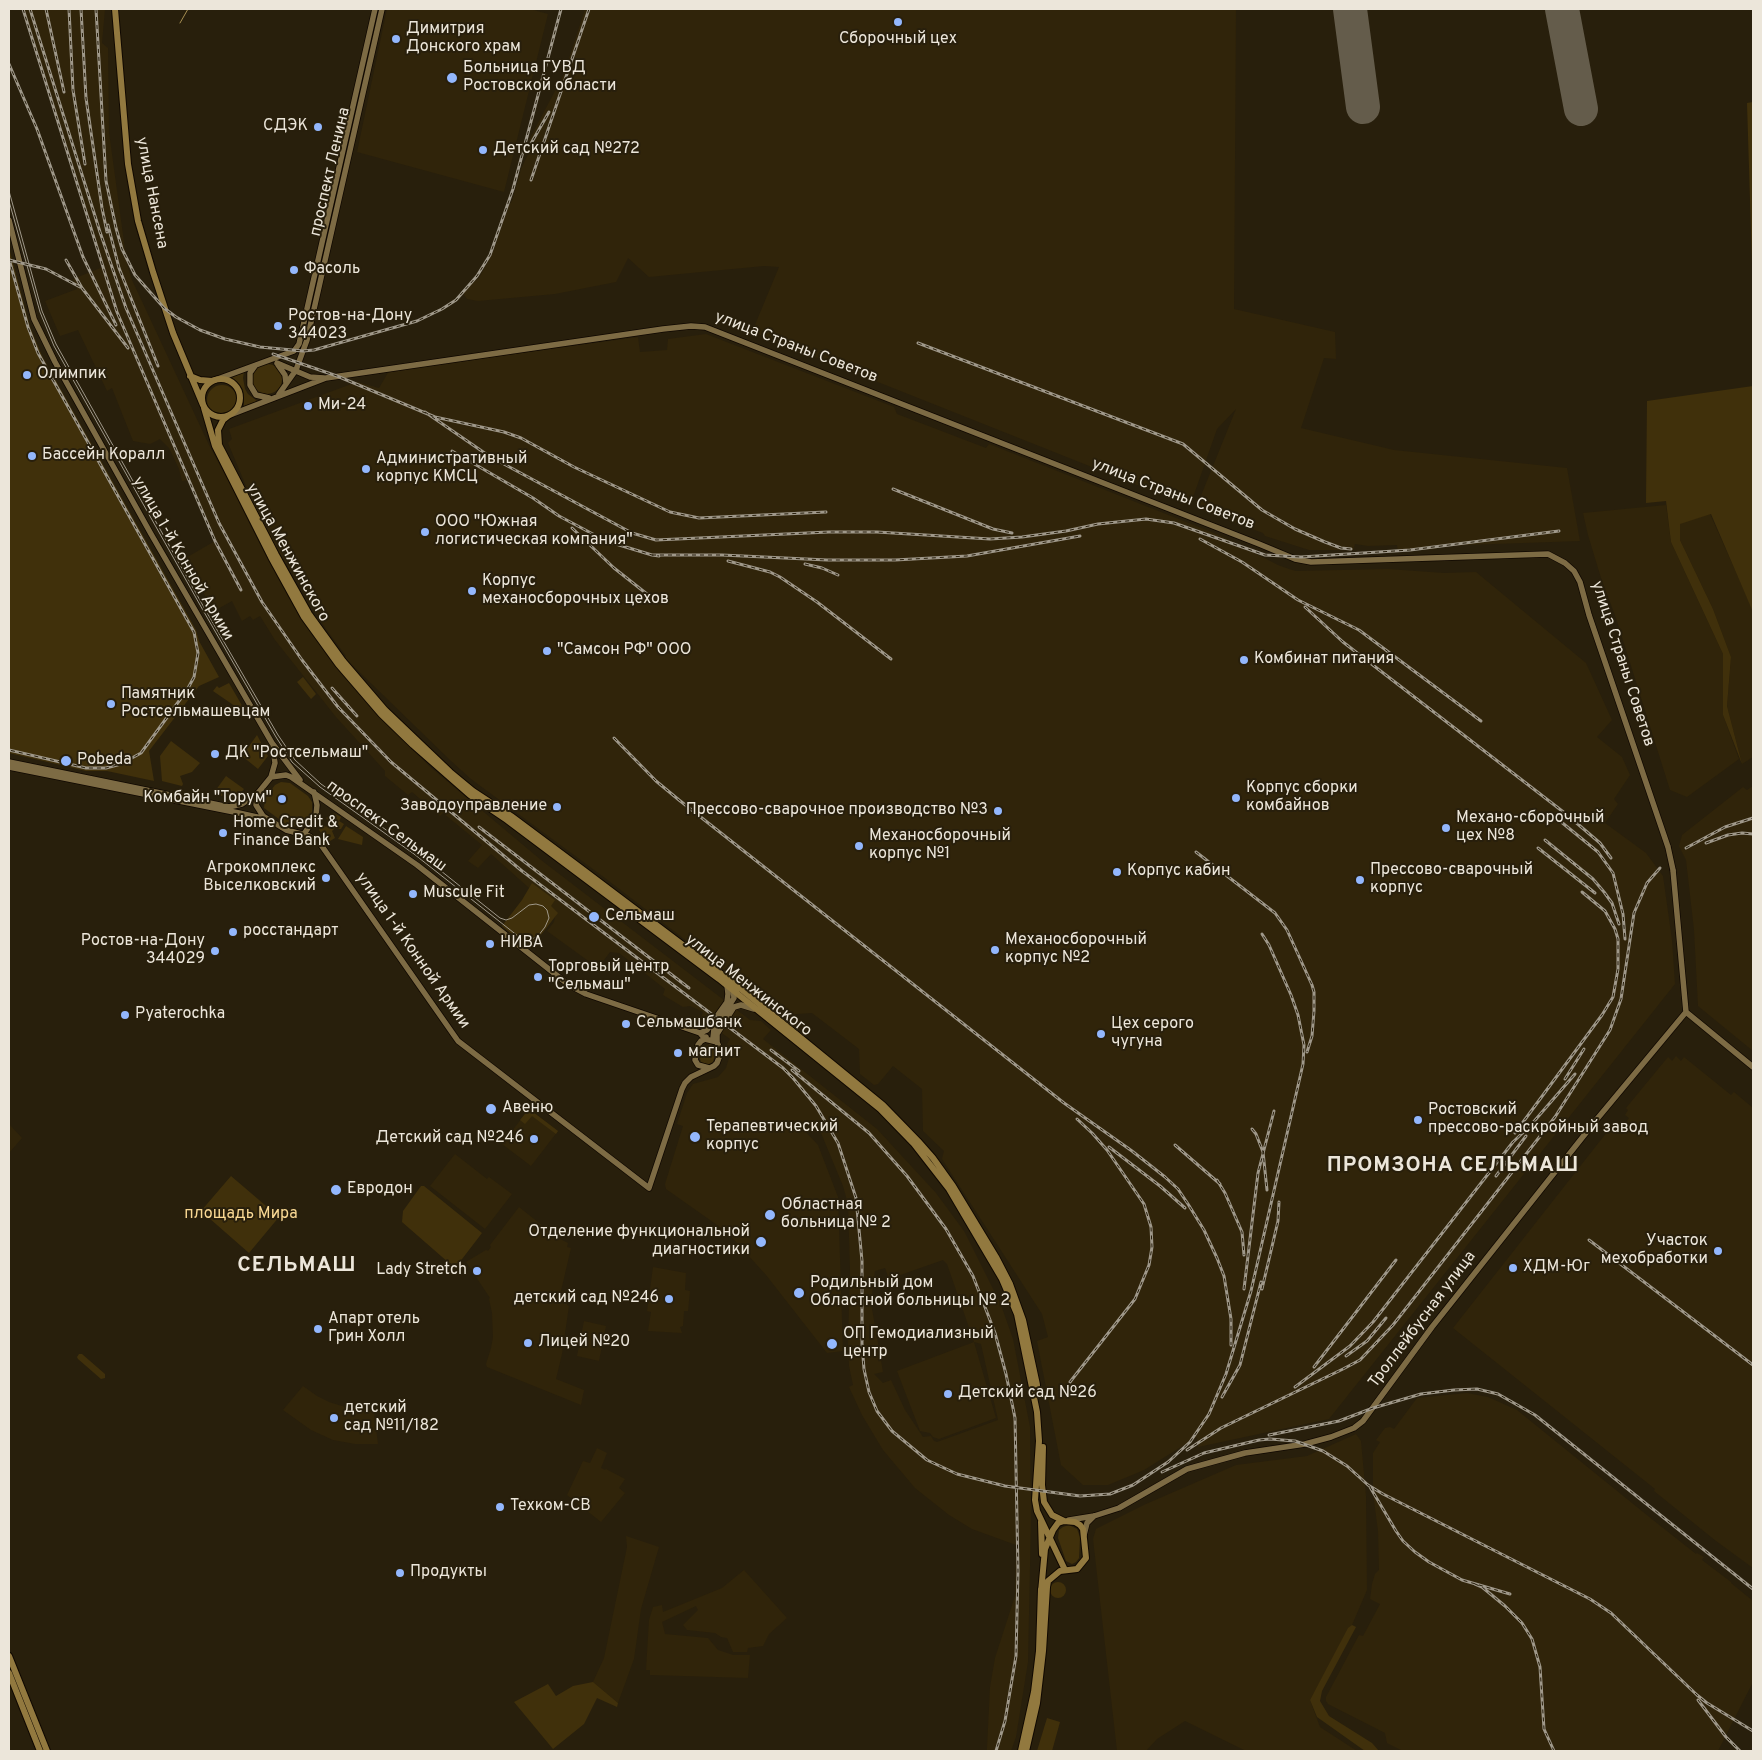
<!DOCTYPE html>
<meta charset="utf-8">
<style>
body{margin:0}
#map{position:relative;width:1762px;height:1760px;overflow:hidden;background:#281f0c;font-family:Overpass,sans-serif}
canvas{display:block}
.frame{position:absolute;inset:0;border:10px solid #ece6da;pointer-events:none}
</style>
<div id="map">
<canvas width="1762" height="1760"></canvas>
<div class="frame"></div>
</div>
<script>
const ctx = document.querySelector('canvas').getContext('2d');
ctx.lineJoin = 'round';
function paint(path, color) { ctx.fillStyle = color; ctx.fill(path, 'evenodd'); }
const toPath = rows => new Path2D(rows.map(r => 'M' + r).join(''));
function strokePath(path, color, width, dash) { ctx.strokeStyle = color; ctx.lineWidth = width; ctx.lineCap = dash ? 'butt' : 'round'; ctx.setLineDash(dash || []); ctx.stroke(path); }
function label(font, color, halo, rows, align = 'center') {
  ctx.font = font + ' Overpass,sans-serif'; ctx.lineWidth = 4; ctx.setLineDash([]); ctx.textBaseline = 'middle'; ctx.strokeStyle = halo; ctx.fillStyle = color; for (const [text, x, y, turn = 0] of rows) {
    ctx.save(); ctx.translate(x, y); ctx.rotate((+turn || 0) * Math.PI / 180); ctx.textAlign = isNaN(turn) ? turn : align; if (halo) ctx.strokeText(text, 0, 0); ctx.fillText(text, 0, 0); ctx.restore();
  }
}
const built = toPath([
 [24,9,105,9,102,43,108,48,109,132,127,264,132,280,209,445,302,617,364,698,429,766,541,860,750,1020,761,1021,771,1030,763,1039,877,1129,936,1193,964,1231,1001,1305,1013,1339,1030,1427,1031,1518,1028,1662,1016,1737,1011,1751,987,1751,987,1748,990,1687,995,1658,1015,1596,1016,1545,972,1529,949,1515,915,1488,883,1450,862,1415,849,1387,853,1385,849,1366,848,1344,850,1270,848,1204,843,1186,821,1133,811,1120,802,1128,818,1145,838,1197,843,1351,827,1353,766,1275,727,1232,666,1189,665,1184,683,1126,677,1124,687,1093,693,1084,718,1077,726,1068,729,1058,727,1044,730,1039,701,1018,703,1012,690,1006,683,1007,663,995,665,989,619,953,610,952,598,968,547,931,554,922,556,912,491,854,478,868,468,861,482,845,443,813,440,816,412,792,408,795,385,776,385,771,336,717,275,640,260,616,253,620,250,616,242,621,232,601,214,611,184,559,215,541,188,480,182,481,179,469,169,448,160,439,150,444,133,441,112,388,107,391,78,330,60,336,45,301,77,289,73,279,103,267],
 [943,1260,947,1264,974,1342,897,1371,920,1431,930,1433,933,1437,939,1439,996,1418,974,1342,981,1344,998,1420,937,1442,934,1441,931,1436,923,1437,905,1410,891,1380,883,1383,874,1374,883,1372,871,1303,875,1271,885,1268,889,1279],
 [387,9,530,9,548,14,504,192,357,152],
 [585,9,1236,9,1234,309,1335,332,1336,359,1324,358,1301,428,1394,450,1567,468,1580,541,1438,546,1436,549,1398,551,1397,545,1368,546,1355,544,1353,550,1309,550,1265,536,1263,533,1196,508,1236,409,1217,429,1190,506,752,332,779,267,764,266,649,277,628,258,616,282,555,294,478,301,467,299,462,292,479,278,493,252,509,205,512,201,521,169,533,144,529,140,564,74],
 [706,334,894,407,897,414,986,448,989,444,1219,535,1278,565,1289,569,1296,571,1388,569,1444,573,1476,572,1586,663,1612,720,1597,737,1622,757,1630,775,1614,799,1618,804,1605,823,1646,853,1663,876,1672,940,1675,984,1329,1419,1198,1447,1197,1437,1144,1470,1108,1485,1083,1485,1061,1465,1037,1341,1048,1337,1042,1314,942,1159,944,1151,923,1131,922,1089,893,1066,878,1084,874,1085,860,1074,859,1049,812,1013,783,1015,605,878,471,779,451,761,345,658,346,656,326,629,276,547,257,512,228,443,232,439,229,429,357,382,379,388,389,371,638,337,640,352,667,350,668,339],
 [1666,505,1671,542,1723,654,1723,715,1739,759,1687,797,1670,790,1616,618,1601,578,1588,535,1583,513],
 [1710,514,1753,610,1753,757,1742,764,1727,706,1731,657,1713,609,1680,540,1680,523],
 [1753,786,1753,1051,1698,1006,1694,930,1686,860,1679,846,1682,835,1743,787,1747,790],
 [1676,1056,1681,1061,1684,1057,1731,1095,1734,1092,1753,1108,1753,1568,1716,1541,1654,1491,1655,1489,1453,1328,1611,1127,1618,1132,1629,1118,1625,1115,1628,1110,1626,1108,1668,1057,1672,1061],
 [529,1109,558,1131,531,1166,502,1144],
 [9,1124,22,1138,9,1153],
 [455,1154,487,1179,489,1177,512,1194,485,1229,430,1186],
 [519,1207,558,1238,568,1243,567,1247,571,1248,561,1291,568,1291,567,1305,569,1306,562,1354,556,1379,584,1390,581,1405,487,1367,486,1364,491,1348,493,1337,492,1313,489,1299,490,1298,466,1262,486,1250,488,1251,491,1247,490,1245],
 [653,1267,686,1273,685,1290,690,1291,688,1311,684,1311,683,1326,680,1327,682,1333,648,1331,651,1312,647,1311],
 [584,1321,606,1326,599,1361,577,1356],
 [303,1386,317,1396,329,1402,355,1410,374,1412,378,1444,355,1444,333,1440,311,1430,283,1410],
 [1467,1393,1488,1397,1517,1410,1653,1520,1696,1554,1697,1553,1704,1557,1702,1560,1731,1582,1731,1583,1753,1601,1753,1682,1718,1751,1403,1751,1387,1743,1385,1733,1328,1704,1326,1701,1326,1697,1359,1635,1363,1636,1380,1604,1370,1599,1372,1584,1375,1574,1379,1570,1378,1531,1373,1493,1373,1453,1380,1442,1376,1440,1385,1428,1390,1427,1394,1429,1417,1398],
 [1356,1434,1361,1441,1366,1496,1367,1590,1352,1625,1310,1700,1320,1727,1357,1751,1246,1751,1185,1721,1157,1739,1146,1751,1117,1751,1093,1539,1096,1529,1146,1504,1236,1465,1307,1456],
 [597,1448,607,1453,601,1468,605,1470,606,1469,625,1479,619,1488,625,1493,601,1522,567,1495,583,1461,590,1463],
 [626,1536,659,1547,641,1609,634,1659,618,1703,593,1682,604,1658,627,1547],
 [744,1570,787,1618,769,1634,763,1646,748,1648,747,1652,733,1652,727,1638,721,1637,715,1633,687,1630,683,1625,698,1610,696,1606,662,1622,665,1634,708,1638,718,1650,733,1655,750,1655,748,1678,650,1675,650,1670,646,1670,649,1620,653,1607,662,1605,663,1612,722,1588]
]);
const green = toPath([
 [1753,102,1753,297,1747,103],
 [9,248,30,327,42,356,196,630,199,641,219,677,199,686,149,751,154,781,107,771,86,771,9,753],
 '252 379a15 15 0 1 1 30 0a15 15 0 1 1-30 0Z',
 [244,372,243,378,245,389,248,394,257,401,244,406,244,395,243,390,240,385,231,378],
 '207 400a15 15 0 1 1 30 0a15 15 0 1 1-30 0Z',
 [1753,386,1753,612,1711,514,1680,524,1680,540,1713,609,1731,657,1727,706,1742,764,1723,715,1723,654,1671,542,1666,501,1646,503,1647,401],
 [303,677,316,694,311,699,297,682],
 [229,683,244,709,242,711,213,691,217,686,219,688],
 [257,735,268,756,258,769,242,756],
 [171,741,200,763,192,772,180,776,183,784,182,786,162,781,160,756],
 [226,776,244,789,236,799,213,794],
 [281,782,290,783,308,796,312,802,312,813,299,827,287,825,264,808,265,798,275,785],
 [334,813,341,817,339,821,344,824,341,829,334,829,332,831,335,838,330,841,325,839,319,830,321,823,326,827,330,822,326,818],
 [346,826,363,837,362,845,338,839],
 [532,883,555,900,551,906,558,913,530,949,502,926,522,900],
 [710,1044,713,1045,716,1051,713,1062,707,1065,701,1062,700,1059,704,1047],
 [529,1109,558,1131,556,1134,532,1116,525,1124,520,1120],
 [231,1176,279,1217,249,1253,201,1211],
 [421,1186,424,1186,482,1233,459,1263,453,1264,449,1263,402,1222,403,1211],
 [79,1354,82,1354,105,1374,105,1378,101,1379,78,1359,77,1357],
 [1069,1525,1077,1529,1080,1537,1079,1558,1076,1562,1072,1564,1066,1561,1058,1538,1059,1530,1063,1527],
 '1050 1590a8 8 0 1 1 16 0a8 8 0 1 1-16 0Z',
 [1352,1625,1356,1627,1322,1691,1320,1701,1329,1716,1372,1743,1379,1751,1365,1751,1317,1717,1310,1700,1348,1628],
 [593,1682,618,1703,617,1707,597,1698,584,1724,553,1749,514,1702,548,1684,556,1696,573,1686],
 [1047,1718,1060,1722,1052,1751,1037,1751]
]);
const stream = toPath([
 [180,23,188,9]
]);
const runway = toPath([
 [1350,9,1363,107],
 [1562,9,1581,109]
]);
const secondary = toPath([
 [9,220,34,319,55,362,151,534,272,743,300,780],
 [277,363,310,377,324,378],
 [278,365,285,375,286,383],
 [255,366,250,373,250,385,256,395,269,398],
 [215,380,294,351,299,344,375,9],
 [279,394,296,370,307,340,382,9],
 [230,415,326,378,663,329,691,326,705,327,1259,544,1295,559,1311,562,1548,554,1565,563,1574,571,1580,582,1589,615,1668,847],
 [9,762,229,807,242,804,258,793],
 [9,767,239,813,266,819],
 [271,777,275,763,273,748],
 [304,834,316,816,317,805,314,792],
 [1673,870,1686,1012],
 [1686,1012,1753,1067],
 [700,1033,707,1030,727,1002,728,994,727,985],
 [706,1037,705,1039,701,1041,698,1045,695,1060,698,1065,709,1068],
 [713,1038,714,1029,734,998,733,988],
 [717,1042,705,1039,700,1033,586,994,569,985,417,865,291,777,286,775,271,777,258,793,256,805,263,816,286,830,309,836,319,842,458,1041,649,1188,682,1089,685,1083,691,1077,714,1066,717,1063,721,1052,717,1042,717,1034,734,1007,741,1005,754,1009],
 [1069,1520,1094,1516,1119,1508,1187,1469,1245,1453,1305,1444,1331,1437,1354,1428,1363,1421,1432,1327,1597,1119,1686,1012],
 [1084,1535,1087,1523,1094,1516]
]);
const primary = toPath([
 [115,9,128,164,138,221,153,272,173,333,203,405],
 [190,376,200,380,212,381],
 '202 398a19 19 0 1 1 38 0a19 19 0 1 1-38 0Z',
 [204,408,215,446,271,557,304,617,338,664,381,714,413,745,470,795,507,820,719,979,880,1109,914,1144,949,1189,1002,1279,1017,1314,1037,1412,1039,1441,1035,1500,1037,1511,1065,1570],
 [228,416,223,420,218,430,219,445,276,555,309,614,343,661,385,710,450,772,473,791,511,816,578,866,741,989,883,1105,918,1141,933,1158,953,1186,996,1257,1010,1284,1023,1320,1037,1385],
 [1043,1447,1042,1485,1044,1502,1052,1515,1064,1521],
 [1041,1522,1042,1554],
 [9,1656,47,1751],
 [9,1673,40,1751],
 [1021,1751,1034,1692,1039,1651,1041,1589],
 [1026,1751,1037,1703,1043,1651,1047,1587,1048,1581,1060,1571,1077,1569,1086,1558,1083,1529,1080,1525,1075,1522,1064,1521,1058,1523,1053,1530,1045,1549,1041,1592]
]);
const tram = toPath([
 [9,191,42,311,56,344,206,611,278,735,295,760,321,784,416,851,500,918,506,920,512,918,529,905,536,904,543,906,547,910,549,918,545,927,538,936,530,940,523,940,414,854,320,787,292,762,276,737,204,612,54,346,40,312,9,201]
]);
const rail = toPath([
 [23,9,117,312,194,492,215,541,241,590],
 [30,9,100,232,126,308,219,523,262,602,302,660,338,707,391,762,522,871,783,1068,793,1078,816,1106,838,1143,856,1198,862,1261,862,1344,864,1369,869,1392,877,1411,892,1431,927,1460,957,1474,1005,1486,1080,1496,1110,1494,1133,1485,1168,1462,1190,1442,1209,1414,1226,1374,1251,1291,1303,1064,1304,1045,1298,1015,1291,995,1269,945,1262,934],
 [46,9,64,92],
 [69,9,73,90,85,164],
 [81,9,86,98,102,208,107,232],
 [96,9,106,181,116,228,122,249,135,275,164,308,176,317,200,330,225,339,260,347,303,351,314,350,417,321,442,309,456,300,477,276,490,255,513,189,561,9],
 [9,64,37,129,83,257,116,325],
 [529,147,549,112],
 [531,180,589,9],
 [108,225,119,268,158,366],
 [9,259,28,327,38,353,194,632,198,653,194,677,187,690,141,753,121,764,106,768,86,768,9,750],
 [9,260,46,269,80,287],
 [66,260,82,288,128,348],
 [918,343,1183,444,1262,510,1295,529,1325,542,1341,548,1351,549],
 [273,354,337,376,435,417,504,432,521,438,574,467,670,512,699,518,826,512],
 [425,412,489,456,632,533,656,540,829,532,877,532,990,539,1022,537,1066,531,1098,524,1146,519,1174,523,1265,555,1301,557,1410,550,1559,531],
 [452,451,533,498,559,516,606,541,652,555,659,556],
 [893,489,993,529,1012,533],
 [572,528,614,568,652,598],
 [1200,539,1242,562,1298,600,1359,630,1481,721],
 [652,555,722,555,827,560,895,560,967,556,1080,536],
 [728,561,770,572,780,577,817,602,891,659],
 [805,564,822,568,838,575],
 [1305,607,1343,642,1566,814,1600,843,1611,858],
 [332,688,357,716],
 [614,738,656,781,679,800,1064,1103,1132,1151,1165,1177,1178,1189,1188,1204,1204,1230,1217,1258,1224,1276,1231,1319,1231,1345],
 [1560,821,1598,852,1613,873,1623,914,1625,939],
 [479,827,689,988],
 [1545,840,1593,879,1604,892,1612,903,1619,924],
 [1706,843,1728,835,1742,833,1753,834],
 [1538,848,1595,893],
 [1686,848,1725,827,1753,818],
 [1196,852,1275,913,1287,930,1312,985,1314,992,1314,1011,1312,1036,1307,1052],
 [771,1050,799,1071],
 [792,1070,869,1133,907,1176,946,1229,973,1276,995,1333,1006,1374,1015,1418,1018,1571,1016,1656,1005,1721,996,1751],
 [1565,1079,1584,1049],
 [1252,1129,1256,1134,1263,1152,1267,1190],
 [1515,1133,1602,1015,1613,997,1618,969,1618,939,1615,929,1605,911,1582,892],
 [1175,1145,1220,1184],
 [1109,1147,1160,1186,1185,1208],
 [1496,1176,1526,1136],
 [1217,1180,1225,1193,1242,1232,1244,1255],
 [1589,1240,1753,1365],
 [1244,1289,1258,1173,1274,1111],
 [1262,1289,1278,1221,1279,1202],
 [1346,1356,1367,1341,1386,1318],
 [1314,1367,1396,1260],
 [1070,1382,1135,1299,1149,1265,1152,1247,1151,1227,1144,1204,1107,1150,1092,1133,1077,1119],
 [1295,1387,1350,1346,1373,1322,1513,1142,1530,1126,1575,1074],
 [1222,1397,1240,1365,1261,1282],
 [1269,1435,1339,1421,1373,1408,1421,1394,1454,1390,1477,1389,1498,1394,1535,1415,1753,1589],
 [1187,1450,1221,1428,1343,1369,1360,1360,1393,1325,1555,1117,1610,1030,1621,999,1634,913,1647,883,1660,868],
 [1162,1472,1204,1453,1259,1440,1270,1439,1295,1441,1323,1451,1347,1466,1368,1485,1383,1494,1590,1599,1611,1613,1697,1695,1707,1703,1753,1731],
 [1370,1487,1396,1531,1403,1541,1415,1552,1429,1562,1462,1580,1510,1594],
 [1475,1584,1482,1587,1505,1606,1522,1623,1532,1639,1540,1667,1544,1729,1554,1751],
 [1698,1700,1726,1737,1740,1751]
]);
const secondaryBridge = toPath([
 [1668,847,1673,870]
]);
const markers = [
 [898,22,5,"#93b7fd"],
 [396,39,5,"#93b7fd"],
 [452,78,6,"#93b7fd"],
 [318,127,5,"#93b7fd"],
 [483,150,5,"#93b7fd"],
 [294,270,5,"#93b7fd"],
 [278,326,5,"#93b7fd"],
 [27,375,5,"#93b7fd"],
 [308,406,5,"#93b7fd"],
 [32,456,5,"#93b7fd"],
 [366,469,5,"#93b7fd"],
 [425,532,5,"#93b7fd"],
 [472,591,5,"#93b7fd"],
 [547,651,5,"#93b7fd"],
 [1244,660,5,"#93b7fd"],
 [111,704,5,"#93b7fd"],
 [215,754,5,"#93b7fd"],
 [66,761,6,"#93b7fd"],
 [1236,798,5,"#93b7fd"],
 [282,799,5,"#93b7fd"],
 [557,807,5,"#93b7fd"],
 [998,811,5,"#93b7fd"],
 [1446,828,5,"#93b7fd"],
 [223,833,5,"#93b7fd"],
 [859,846,5,"#93b7fd"],
 [1117,872,5,"#93b7fd"],
 [326,878,5,"#93b7fd"],
 [1360,880,5,"#93b7fd"],
 [413,894,5,"#93b7fd"],
 [594,917,6,"#93b7fd"],
 [233,932,5,"#93b7fd"],
 [490,944,5,"#93b7fd"],
 [995,950,5,"#93b7fd"],
 [215,951,5,"#93b7fd"],
 [538,977,5,"#93b7fd"],
 [125,1015,5,"#93b7fd"],
 [626,1024,5,"#93b7fd"],
 [1101,1034,5,"#93b7fd"],
 [678,1053,5,"#93b7fd"],
 [491,1109,6,"#93b7fd"],
 [1418,1120,5,"#93b7fd"],
 [695,1137,6,"#93b7fd"],
 [534,1139,5,"#93b7fd"],
 [336,1190,6,"#93b7fd"],
 [770,1215,6,"#93b7fd"],
 [761,1242,6,"#93b7fd"],
 [1718,1251,5,"#93b7fd"],
 [1513,1268,5,"#93b7fd"],
 [477,1271,5,"#93b7fd"],
 [799,1293,6,"#93b7fd"],
 [669,1299,5,"#93b7fd"],
 [318,1329,5,"#93b7fd"],
 [528,1343,5,"#93b7fd"],
 [832,1344,6,"#93b7fd"],
 [948,1394,5,"#93b7fd"],
 [334,1418,5,"#93b7fd"],
 [500,1507,5,"#93b7fd"],
 [400,1573,5,"#93b7fd"]
];
const poiNames = [
 ["Димитрия",406,30],
 ["Донского храм",406,48],
 ["Сборочный цех",898,40,"center"],
 ["Больница ГУВД",463,69],
 ["Ростовской области",463,87],
 ["СДЭК",308,127,"right"],
 ["Детский сад №272",493,150],
 ["Фасоль",304,270],
 ["Ростов-на-Дону",288,317],
 ["344023",288,335],
 ["Олимпик",37,375],
 ["Ми-24",318,406],
 ["Бассейн Коралл",42,456],
 ["Административный",376,460],
 ["корпус КМСЦ",376,478],
 ["ООО \"Южная",435,523],
 ["логистическая компания\"",435,541],
 ["Корпус",482,582],
 ["механосборочных цехов",482,600],
 ["\"Самсон РФ\" ООО",557,651],
 ["Комбинат питания",1254,660],
 ["Памятник",121,695],
 ["Ростсельмашевцам",121,713],
 ["ДК \"Ростсельмаш\"",225,754],
 ["Pobeda",77,761],
 ["Корпус сборки",1246,789],
 ["комбайнов",1246,807],
 ["Комбайн \"Торум\"",272,799,"right"],
 ["Заводоуправление",547,807,"right"],
 ["Прессово-сварочное производство №3",988,811,"right"],
 ["Механо-сборочный",1456,819],
 ["цех №8",1456,837],
 ["Home Credit &",233,824],
 ["Finance Bank",233,842],
 ["Механосборочный",869,837],
 ["корпус №1",869,855],
 ["Агрокомплекс",316,869,"right"],
 ["Выселковский",316,887,"right"],
 ["Прессово-сварочный",1370,871],
 ["корпус",1370,889],
 ["Корпус кабин",1127,872],
 ["Muscule Fit",423,894],
 ["Сельмаш",605,917],
 ["росстандарт",243,932],
 ["Механосборочный",1005,941],
 ["корпус №2",1005,959],
 ["Ростов-на-Дону",205,942,"right"],
 ["344029",205,960,"right"],
 ["НИВА",500,944],
 ["Торговый центр",548,968],
 ["\"Сельмаш\"",548,986],
 ["Pyaterochka",135,1015],
 ["Сельмашбанк",636,1024],
 ["Цех серого",1111,1025],
 ["чугуна",1111,1043],
 ["магнит",688,1053],
 ["Авеню",502,1109],
 ["Ростовский",1428,1111],
 ["прессово-раскройный завод",1428,1129],
 ["Терапевтический",706,1128],
 ["корпус",706,1146],
 ["Детский сад №246",524,1139,"right"],
 ["Евродон",347,1190],
 ["Областная",781,1206],
 ["больница № 2",781,1224],
 ["Отделение функциональной",750,1233,"right"],
 ["диагностики",750,1251,"right"],
 ["Участок",1708,1242,"right"],
 ["мехобработки",1708,1260,"right"],
 ["ХДМ-Юг",1523,1268],
 ["Lady Stretch",467,1271,"right"],
 ["Родильный дом",810,1284],
 ["Областной больницы № 2",810,1302],
 ["детский сад №246",659,1299,"right"],
 ["Апарт отель",328,1320],
 ["Грин Холл",328,1338],
 ["ОП Гемодиализный",843,1335],
 ["центр",843,1353],
 ["Лицей №20",538,1343],
 ["Детский сад №26",958,1394],
 ["детский",344,1409],
 ["сад №11/182",344,1427],
 ["Техком-СВ",510,1507],
 ["Продукты",410,1573]
];
const streetNames = [
 ["проспект Ленина",331,172,-77],
 ["улица Нансена",151,193,79],
 ["улица Страны Советов",796,348,21],
 ["улица Страны Советов",1173,495,21],
 ["улица Менжинского",287,553,61],
 ["улица 1-й Конной Армии",182,559,60],
 ["улица Страны Советов",1622,664,72],
 ["проспект Сельмаш",386,827,36],
 ["улица 1-й Конной Армии",412,951,55],
 ["улица Менжинского",748,986,38],
 ["Троллейбусная улица",1423,1320,-53]
];
const parkNames = [
 ["площадь Мира",241,1215]
];
const districtNames = [
 ["ПРОМЗОНА СЕЛЬМАШ",1453,1167],
 ["СЕЛЬМАШ",297,1267]
];
paint(built, '#30240a');
paint(green, '#40300b');
strokePath(stream, '#a78f52', 1);
strokePath(runway, '#645c4b', 34);
strokePath(secondary, '#100800', 7);
strokePath(primary, '#100800', 8);
strokePath(secondary, '#7d6b44', 5.5);
strokePath(primary, '#92793f', 6);
strokePath(tram, '#9f988a', 1);
strokePath(rail, '#9f988a', 3);
strokePath(rail, '#281f0c', 1, [4]);
strokePath(secondaryBridge, '#100800', 7, []);
strokePath(secondaryBridge, '#7d6b44', 5.5);
for (const [x, y, r, color] of markers) { const dot = new Path2D(); dot.arc(x, y, r, 0, 2 * Math.PI); ctx.fillStyle = color; ctx.fill(dot); strokePath(dot, '#281f0c', 2); }
label('16px', '#ece6da', '#281f0c', poiNames, 'left');
label('16px', '#ece6da', '#281f0c', streetNames);
label('16px', '#fad994', '#281f0c', parkNames);
ctx.letterSpacing = '1px';
label('bold 21px', '#ece6da', '#281f0c', districtNames);
ctx.letterSpacing = '0px';
</script>
